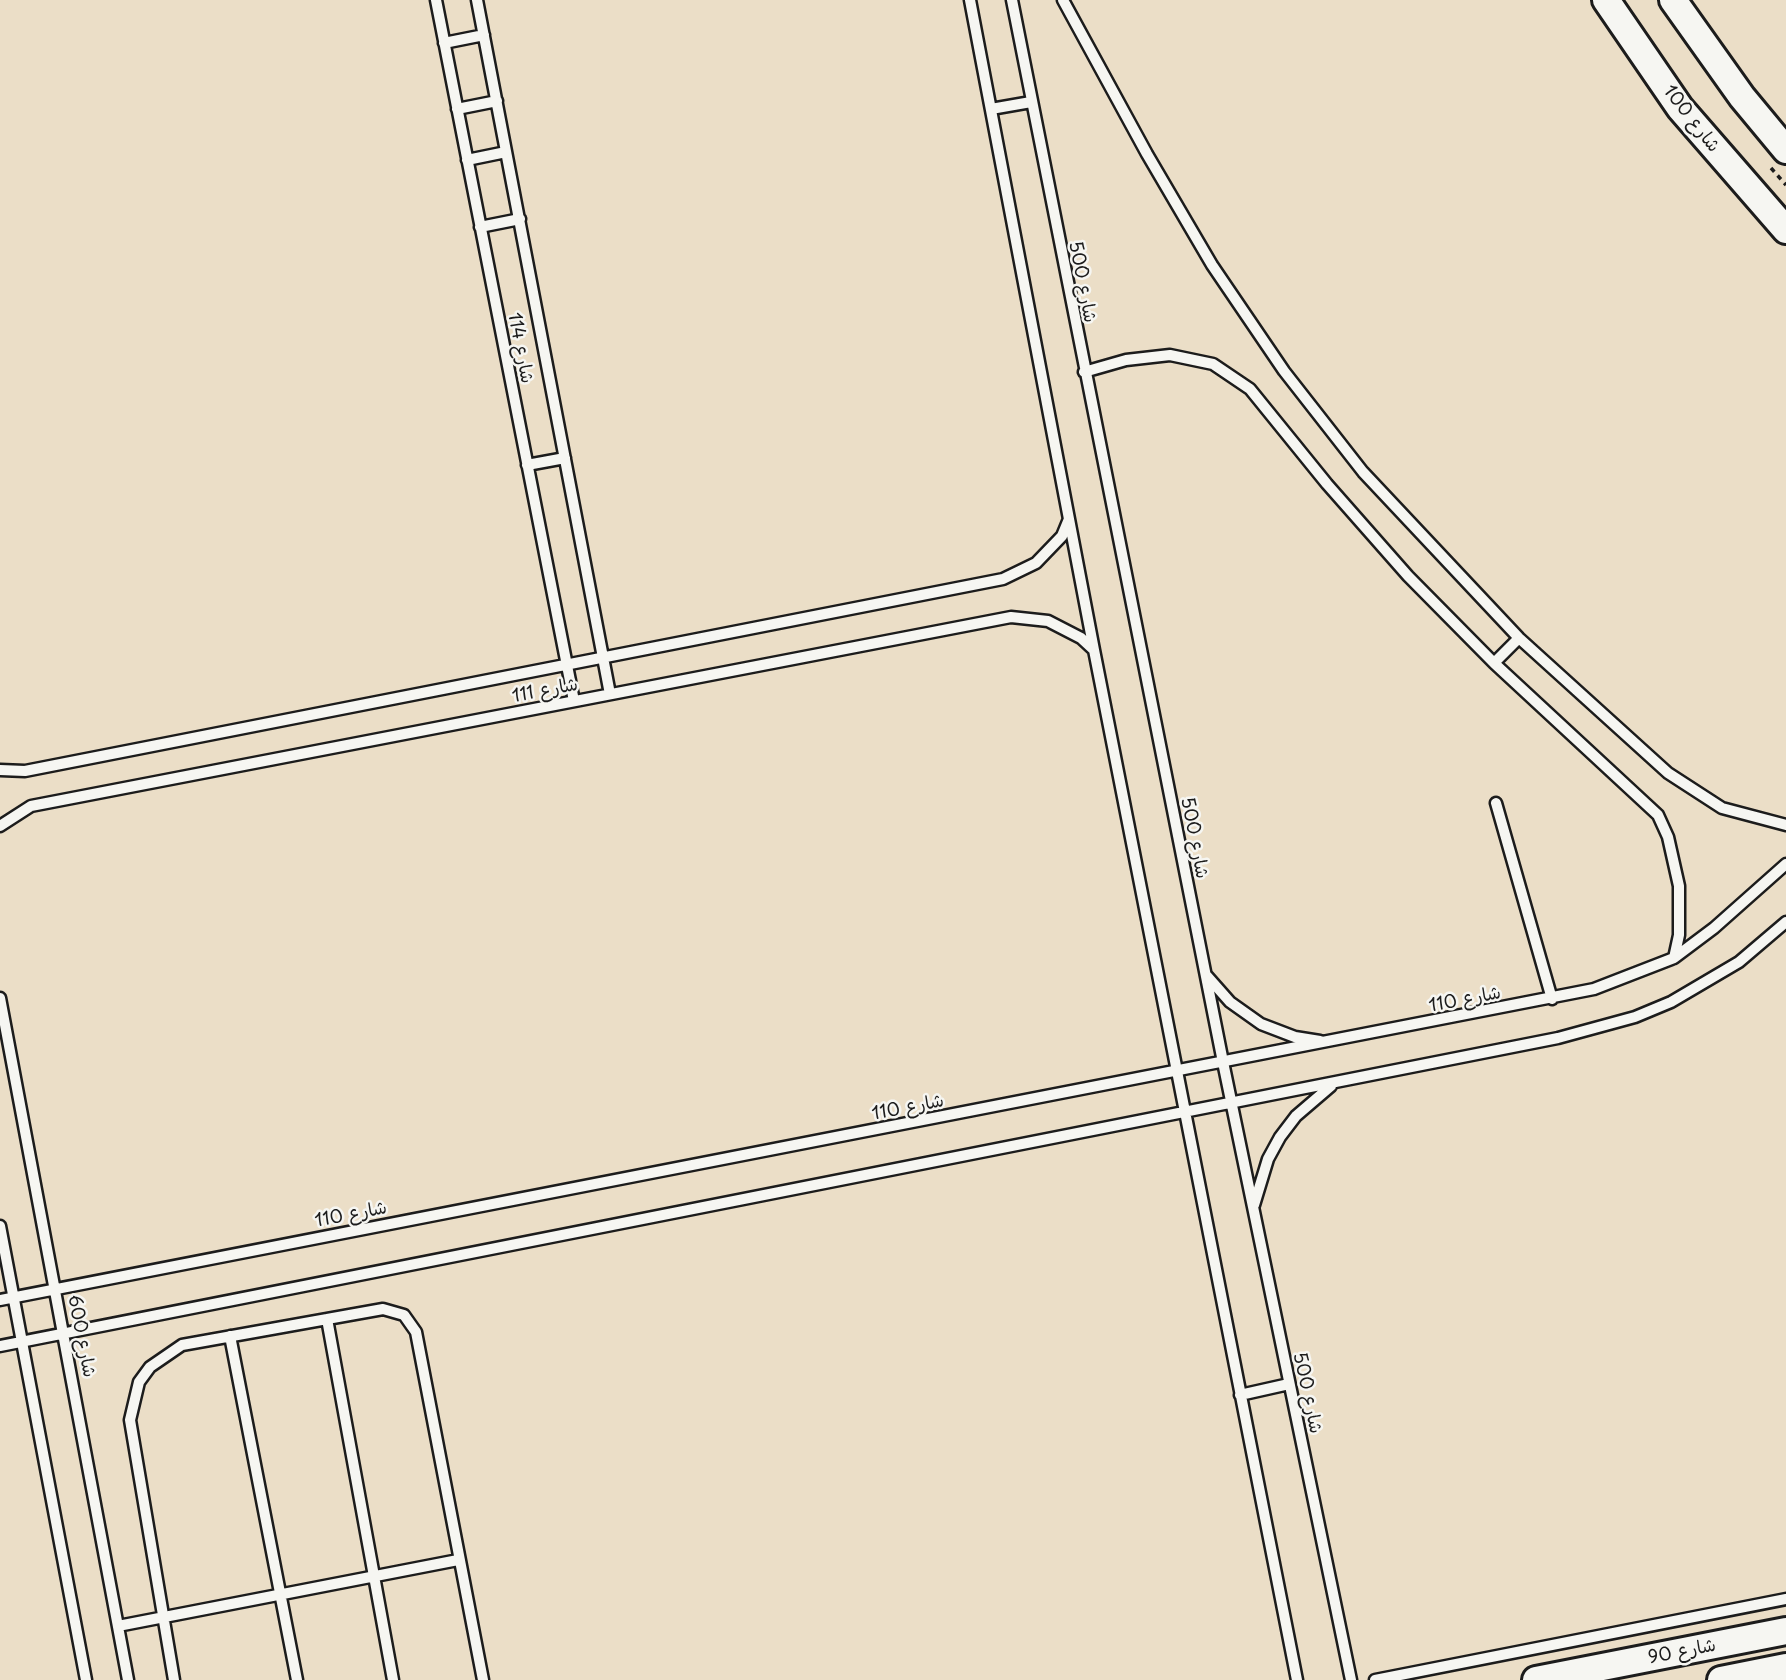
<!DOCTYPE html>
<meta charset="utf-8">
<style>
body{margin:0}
canvas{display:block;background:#f1ebde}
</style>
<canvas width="1786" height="1680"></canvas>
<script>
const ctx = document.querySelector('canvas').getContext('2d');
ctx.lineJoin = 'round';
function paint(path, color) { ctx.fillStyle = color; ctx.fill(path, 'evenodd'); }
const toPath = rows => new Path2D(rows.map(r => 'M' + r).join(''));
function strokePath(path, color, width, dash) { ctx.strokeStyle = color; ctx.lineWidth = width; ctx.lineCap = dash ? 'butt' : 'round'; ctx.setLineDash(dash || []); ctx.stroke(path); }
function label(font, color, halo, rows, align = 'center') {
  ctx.font = font + ' "Playpen Sans","Playpen Sans Arabic",sans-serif'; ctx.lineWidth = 5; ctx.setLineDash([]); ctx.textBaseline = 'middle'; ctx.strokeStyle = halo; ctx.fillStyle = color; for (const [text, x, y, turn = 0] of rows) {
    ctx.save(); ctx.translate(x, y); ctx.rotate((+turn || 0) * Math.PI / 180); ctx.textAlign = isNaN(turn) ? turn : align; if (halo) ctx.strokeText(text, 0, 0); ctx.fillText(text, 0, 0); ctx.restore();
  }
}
const built = toPath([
 [0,0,1786,0,1786,1680,0,1680]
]);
const path = toPath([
 [1771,168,1786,185]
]);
const lane = toPath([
 [436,0,574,701],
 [477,0,610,694],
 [970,0,1094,650,1297,1680],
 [1012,0,1223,1062,1351,1680],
 [1063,0,1147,154,1212,265,1284,371,1363,472,1519,638,1668,773,1722,808,1786,825],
 [444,43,484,35],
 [457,109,497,101],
 [991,109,1031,102],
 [467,160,506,152],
 [480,227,520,219],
 [1084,372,1126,360,1170,355,1213,364,1250,389,1327,484,1408,576,1494,663,1658,815,1668,837,1679,886,1679,935,1674,958],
 [527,465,565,458],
 [1494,663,1519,638],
 [0,770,25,771,1003,579,1036,563,1062,536,1069,519],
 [1496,803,1552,999],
 [0,826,31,806,1011,617,1048,621,1081,638,1094,650],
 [1207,976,1230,1002,1261,1024,1295,1037,1320,1041],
 [0,998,128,1680],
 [1254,1205,1268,1159,1280,1137,1296,1116,1331,1086],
 [0,1226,86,1680],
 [0,1300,1594,989,1674,958,1714,928,1786,864],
 [327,1319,393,1680],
 [230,1336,297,1680],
 [0,1346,1558,1038,1635,1017,1671,1002,1739,962,1786,922],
 [1240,1395,1289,1384],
 [118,1626,458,1560],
 [174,1680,130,1420,139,1382,150,1367,182,1345,383,1309,404,1315,416,1332,483,1680],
 [1375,1680,1786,1599]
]);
const secondary = toPath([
 [1606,0,1680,108,1786,230],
 [1673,0,1742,97,1786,150],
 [1536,1680,1786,1631],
 [1721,1680,1786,1667]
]);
const streetNames = [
 ["شارع 100",1691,119,52],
 ["شارع 500",1082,282,79],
 ["شارع 114",520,348,79],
 ["شارع 111",545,691,-11],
 ["شارع 500",1194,838,79],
 ["شارع 110",1465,1000,-11],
 ["شارع 110",908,1108,-11],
 ["شارع 110",351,1215,-11],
 ["شارع 600",81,1336,79],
 ["شارع 500",1307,1393,78],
 ["شارع 90",1682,1652,-11]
];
paint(built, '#ebdec7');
strokePath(lane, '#1c1c1c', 15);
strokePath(secondary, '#1c1c1c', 32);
strokePath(path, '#1c1c1c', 3.5, [5, 5]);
strokePath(lane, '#f6f6f2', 10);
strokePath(secondary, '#f6f6f2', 26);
label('18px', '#1c1c1c', '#f6f6f2', streetNames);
</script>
